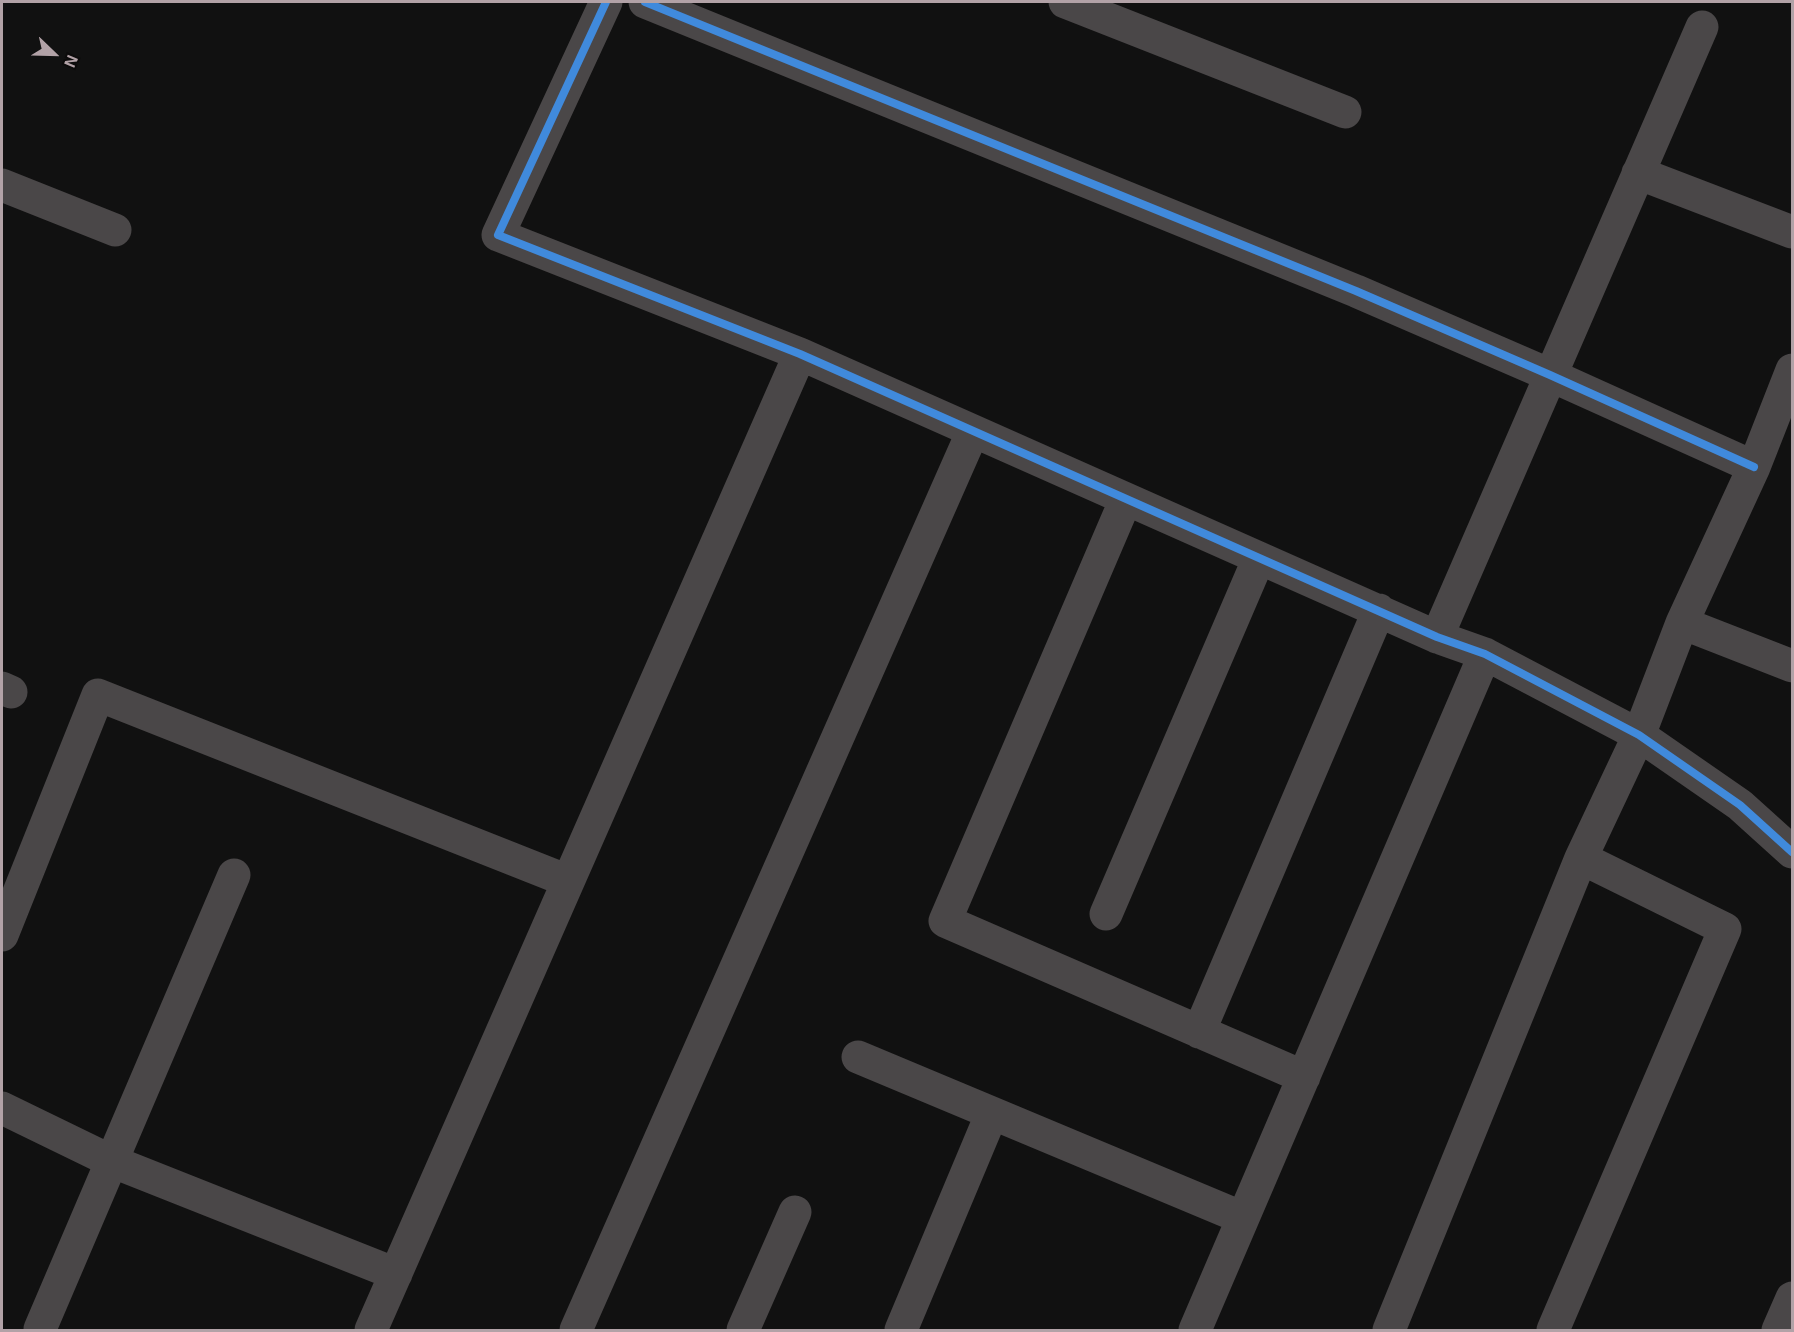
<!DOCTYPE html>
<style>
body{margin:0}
#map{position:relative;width:1794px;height:1332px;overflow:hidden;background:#111;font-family:Arial,sans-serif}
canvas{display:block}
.frame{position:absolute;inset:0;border:3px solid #b2a2a7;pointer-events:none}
.north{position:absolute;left:24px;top:24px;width:60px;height:60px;-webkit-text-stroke:4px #0c0b0b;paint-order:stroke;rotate:113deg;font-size:16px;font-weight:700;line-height:24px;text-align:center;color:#b2a2a7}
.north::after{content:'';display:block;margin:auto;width:21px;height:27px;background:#b2a2a7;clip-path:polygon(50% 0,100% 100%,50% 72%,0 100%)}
</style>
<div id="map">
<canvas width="1794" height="1332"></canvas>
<div class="frame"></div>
<div class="north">N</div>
</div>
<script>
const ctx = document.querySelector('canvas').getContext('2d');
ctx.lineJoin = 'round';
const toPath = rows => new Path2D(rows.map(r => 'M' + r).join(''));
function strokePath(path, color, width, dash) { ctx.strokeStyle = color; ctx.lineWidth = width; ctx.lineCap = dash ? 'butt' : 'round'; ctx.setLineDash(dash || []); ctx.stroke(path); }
const minor = toPath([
 [606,2,498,235,800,354,1437,637,1485,654,1639,735,1740,805,1792,852],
 [645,2,1356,291,1550,375,1754,467],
 [1065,2,1345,112],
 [1638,173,1792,232],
 [2,185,115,230],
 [1126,499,945,921,1304,1077],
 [1682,623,1792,666],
 [1437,637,1702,27],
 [2,688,11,692],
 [1106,914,1259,558],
 [2,935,98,695,568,881],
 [1199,1032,1379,610],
 [858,1057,1243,1218],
 [2,1108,111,1161,396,1274],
 [40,1329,234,875],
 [371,1330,800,354],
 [576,1330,973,431],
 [743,1330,795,1212],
 [901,1330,992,1113],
 [1195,1330,1485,654],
 [1389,1330,1581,858,1639,735,1682,623,1754,467,1792,370],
 [1553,1330,1725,929,1581,858],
 [1778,1330,1792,1298]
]);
const cycleway = toPath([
 [606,2,498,235,800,354,1437,637,1485,654,1639,735,1740,805,1792,852],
 [645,2,1356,291,1550,375,1754,467]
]);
strokePath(minor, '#4a4748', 33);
strokePath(cycleway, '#408adc', 8);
</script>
